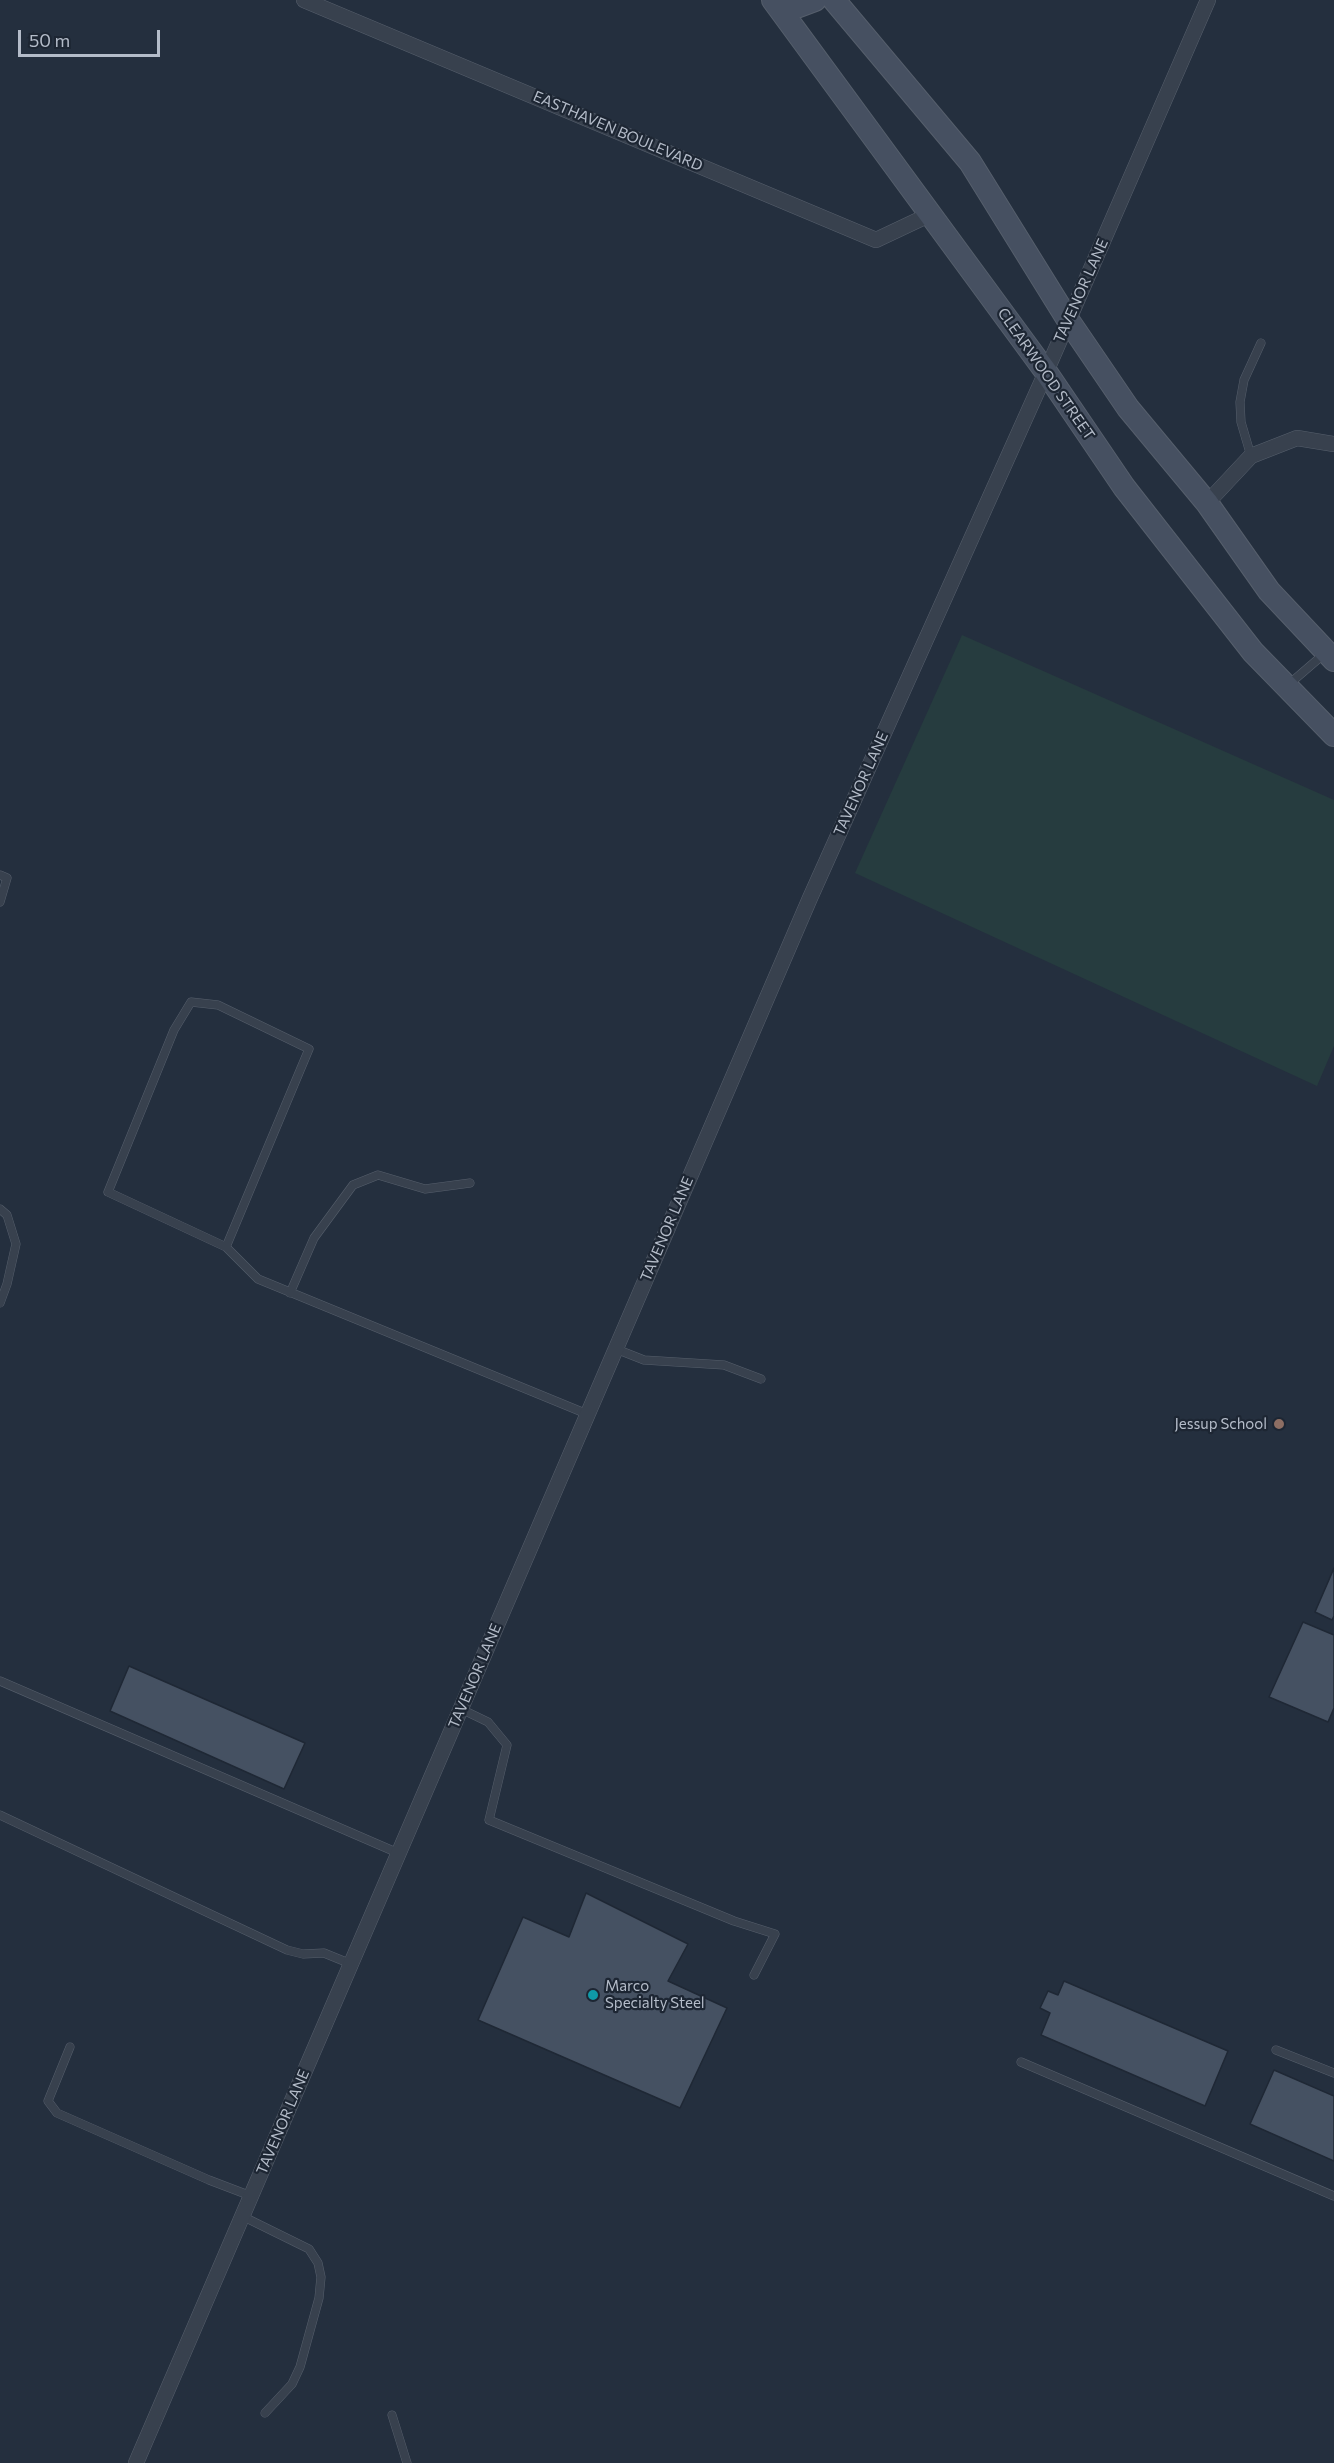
<!DOCTYPE html>
<style>
body{margin:0}
#map{position:relative;width:1334px;height:2463px;overflow:hidden;background:#242f3e;font-family:Commissioner,sans-serif}
canvas{display:block}
.scale{position:absolute;left:18px;top:30px;width:142px;height:27px;box-sizing:border-box;border:3px solid #b4bcc9;border-top:0;padding-left:8px;font-size:18px;line-height:21px;white-space:nowrap;color:#b4bcc9;-webkit-text-stroke:4px #1d2633;paint-order:stroke}
</style>
<div id="map">
<canvas width="1334" height="2463"></canvas>
<div class="scale">50 m</div>
</div>
<script>
const ctx = document.querySelector('canvas').getContext('2d');
ctx.lineJoin = 'round';
function paint(path, color) { ctx.fillStyle = color; ctx.fill(path, 'evenodd'); }
const toPath = rows => new Path2D(rows.map(r => 'M' + r).join(''));
function strokePath(path, color, width, dash) { ctx.strokeStyle = color; ctx.lineWidth = width; ctx.lineCap = dash ? 'butt' : 'round'; ctx.setLineDash(dash || []); ctx.stroke(path); }
function label(font, color, halo, rows, align = 'center') {
  ctx.font = font + ' Commissioner,sans-serif'; ctx.lineWidth = 4.5; ctx.setLineDash([]); ctx.textBaseline = 'middle'; ctx.strokeStyle = halo; ctx.fillStyle = color; for (const [text, x, y, turn = 0] of rows) {
    ctx.save(); ctx.translate(x, y); ctx.rotate((+turn || 0) * Math.PI / 180); ctx.textAlign = isNaN(turn) ? turn : align; if (halo) ctx.strokeText(text, 0, 0); ctx.fillText(text, 0, 0); ctx.restore();
  }
}
const green = toPath([
 [962,635,1334,800,1334,1046,1317,1086,855,873]
]);
const building = toPath([
 [1334,1568,1334,1616,1332,1620,1315,1612,1334,1568],
 [1303,1622,1334,1635,1334,1708,1328,1722,1269,1697,1303,1622],
 [129,1666,305,1743,284,1789,110,1711,129,1666],
 [586,1893,688,1944,668,1981,727,2008,680,2108,478,2020,523,1917,569,1937,586,1893],
 [1064,1981,1228,2051,1205,2106,1041,2035,1050,2013,1040,2008,1048,1991,1058,1995,1064,1981],
 [1274,2070,1334,2096,1334,2161,1250,2124,1274,2070]
]);
const lane = toPath([
 [1251,456,1241,422,1240,402,1244,380,1261,343],
 [1288,685,1324,654],
 [0,875,7,878,0,902],
 [0,1209,7,1215,16,1244,7,1284,0,1303],
 [226,1247,309,1049,218,1005,191,1002,174,1030,108,1192,226,1247,258,1279,587,1414],
 [290,1293,314,1238,353,1185,378,1175,425,1189,470,1183],
 [616,1349,644,1360,724,1365,761,1379],
 [0,1681,398,1853],
 [461,1709,488,1722,507,1745,489,1820,734,1921,775,1934,754,1975],
 [0,1815,287,1950,303,1954,324,1953,351,1964],
 [70,2047,48,2101,57,2113,209,2180,251,2196],
 [1276,2050,1334,2073],
 [1021,2062,1334,2196],
 [242,2216,309,2249,318,2263,321,2277,319,2298,300,2367,292,2384,265,2413],
 [392,2415,407,2463]
]);
const street = toPath([
 [304,0,876,240,931,214],
 [1207,503,1251,456,1297,438,1334,444],
 [136,2463,810,898,1046,372,1208,0]
]);
const secondary = toPath([
 [773,0,1046,372,1124,487,1253,652,1334,735],
 [834,0,970,162,1068,320,1128,408,1207,503,1269,591,1334,660],
 [783,12,815,0]
]);
const markers = [
 [1279,1424,6,"#8d6e63"],
 [593,1995,6,"#0f9aa8"]
];
const streetNames = [
 ["EASTHAVEN BOULEVARD",618,131,23],
 ["TAVENOR LANE",1081,291,-66],
 ["CLEARWOOD STREET",1046,374,55],
 ["TAVENOR LANE",861,784,-66],
 ["TAVENOR LANE",667,1229,-67],
 ["TAVENOR LANE",475,1676,-67],
 ["TAVENOR LANE",283,2122,-67]
];
const poiNames = [
 ["Jessup School",1267,1424],
 ["Marco",605,1986,"left"],
 ["Specialty Steel",605,2003,"left"]
];
paint(green, '#263c3f');
paint(building, '#455162');
strokePath(building, '#1f2835', 1.5);
strokePath(lane, '#565f6c', 9);
strokePath(street, '#565f6c', 16);
strokePath(secondary, '#565f6c', 24);
strokePath(lane, '#38414e', 8);
strokePath(street, '#38414e', 15);
strokePath(secondary, '#465061', 22);
for (const [x, y, r, color] of markers) { const dot = new Path2D(); dot.arc(x, y, r, 0, 2 * Math.PI); ctx.fillStyle = color; ctx.fill(dot); strokePath(dot, '#1d2633', 2); }
label('15px', '#b4bcc9', '#1d2633', streetNames);
label('15px', '#b4bcc9', '#1d2633', poiNames, 'right');
</script>
